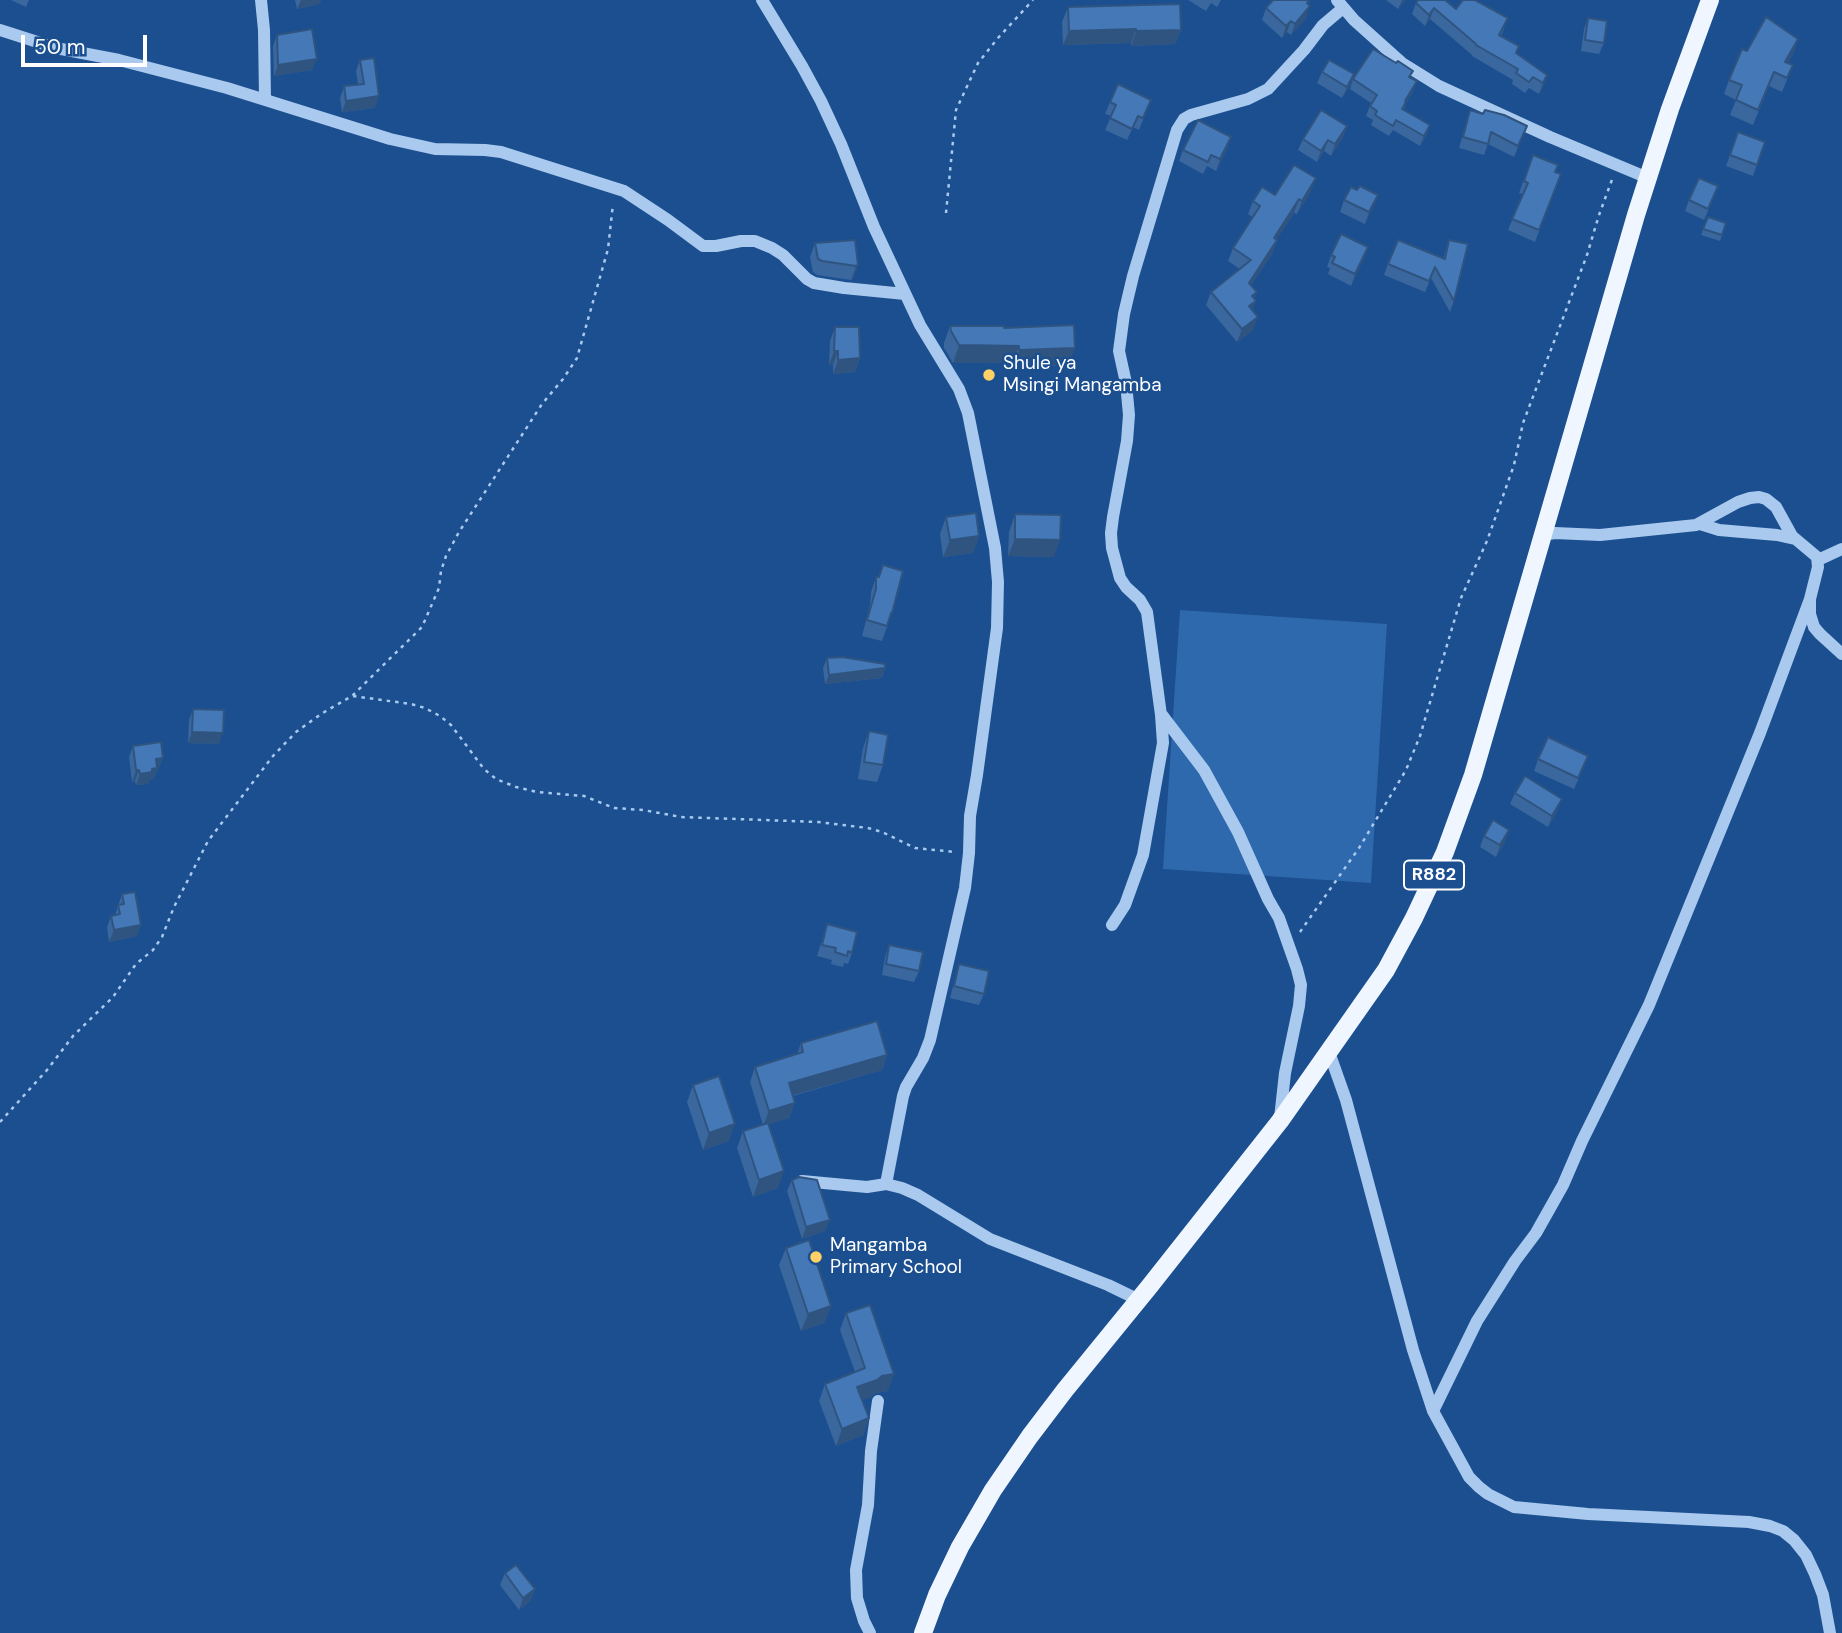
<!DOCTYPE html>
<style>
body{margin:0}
#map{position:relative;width:1842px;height:1633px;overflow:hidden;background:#1b4f8f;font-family:"DM Sans",sans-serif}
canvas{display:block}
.scale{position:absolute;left:21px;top:35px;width:126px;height:32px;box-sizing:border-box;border:4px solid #fff;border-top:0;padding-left:9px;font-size:21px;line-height:24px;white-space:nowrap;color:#fff;-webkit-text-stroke:5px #1b4f8f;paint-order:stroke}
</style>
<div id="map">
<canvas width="1842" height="1633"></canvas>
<div class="scale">50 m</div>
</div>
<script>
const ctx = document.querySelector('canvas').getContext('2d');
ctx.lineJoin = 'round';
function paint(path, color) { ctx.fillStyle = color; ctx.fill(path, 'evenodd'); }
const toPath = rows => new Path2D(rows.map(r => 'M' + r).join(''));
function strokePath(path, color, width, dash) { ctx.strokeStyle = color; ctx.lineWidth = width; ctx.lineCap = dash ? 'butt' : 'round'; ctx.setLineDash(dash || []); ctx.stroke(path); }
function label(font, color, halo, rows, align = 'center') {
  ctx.font = font + ' "DM Sans",sans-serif'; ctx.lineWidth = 5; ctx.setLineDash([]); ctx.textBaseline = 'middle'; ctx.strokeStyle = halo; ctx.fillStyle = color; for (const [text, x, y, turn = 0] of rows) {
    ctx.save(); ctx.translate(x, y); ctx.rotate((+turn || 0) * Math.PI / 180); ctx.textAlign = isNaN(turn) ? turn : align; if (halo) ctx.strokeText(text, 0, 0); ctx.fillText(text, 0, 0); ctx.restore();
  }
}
const green = toPath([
 [1180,610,1387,624,1371,883,1163,869]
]);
const path = toPath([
 [946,213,956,110,978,63,998,38,1033,0],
 [353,696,411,704,425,708,440,716,451,725,484,769,496,779,516,787,537,792,584,796,614,808,643,810,681,817,818,822,868,828,882,832,915,848,955,852],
 [1300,932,1359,848,1406,770,1420,736,1461,598,1487,541,1514,465,1523,423,1587,255,1599,215,1613,177],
 [0,1122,47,1070,73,1036,113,997,136,964,153,950,162,937,174,907,208,841,273,756,296,732,321,714,352,696,422,627,439,588,441,571,446,556,459,532,542,404,563,379,577,358,608,249,613,204]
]);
const minor = toPath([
 [261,0,264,30,265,99],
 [762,0,802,66,821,101,841,144,874,227,920,325,959,389,968,413,995,548,998,582,997,628,977,775,970,816,969,853,965,888,930,1040,923,1058,906,1087,903,1096,886,1184],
 [1337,0,1354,20,1402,63,1439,86,1550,137,1648,178],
 [0,30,56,48,119,60,227,88,390,139,435,149,485,150,501,152,624,191,668,220,703,246,716,246,741,241,755,241,772,248,783,255,807,279,814,283,844,288,905,294],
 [1700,524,1719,530,1777,535,1795,539],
 [1542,535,1555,533,1600,535,1696,525,1738,502,1750,498,1759,497,1766,499,1776,507,1792,536,1817,557,1818,567,1810,599,1810,614,1814,627,1820,634,1842,654],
 [1818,560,1842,549],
 [1162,715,1204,770,1238,832,1268,899,1279,918,1297,969,1301,985,1299,1006,1285,1073,1280,1118],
 [1112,925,1125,905,1143,855,1163,743,1161,715,1147,612,1140,600,1126,587,1120,578,1112,548,1111,533,1113,517,1127,441,1129,415,1126,383,1119,351,1124,314,1133,276,1177,130,1184,119,1191,115,1248,99,1268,89,1304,50,1323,25,1343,8],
 [1329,1052,1346,1100,1413,1350,1433,1411,1469,1477,1479,1487,1488,1494,1514,1507,1588,1514,1749,1522,1770,1526,1783,1531,1794,1540,1806,1555,1815,1574,1823,1595,1830,1633],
 [802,1181,867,1187,886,1184,902,1188,918,1195,990,1239,1108,1285,1139,1300],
 [1433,1411,1477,1321,1515,1261,1536,1233,1563,1185,1582,1141,1649,1005,1760,733,1810,599],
 [870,1633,864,1621,857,1598,856,1570,868,1505,871,1451,878,1401]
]);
const major = toPath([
 [923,1633,937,1595,960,1547,993,1490,1030,1436,1065,1390,1149,1287,1280,1121,1386,970,1414,918,1445,852,1473,775,1636,215,1670,109,1710,0]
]);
const wall = toPath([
 [11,0,29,0,26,7],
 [295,0,321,0,319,4,297,9],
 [1188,0,1221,0,1217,7,1211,3,1206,11],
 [1386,0,1405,0,1398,9],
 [1309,1,1306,18,1291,35,1287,32,1282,38,1262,20,1266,8],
 [1416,3,1456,9,1504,29,1501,36,1517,54,1547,75,1543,86,1539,94,1529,88,1525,93,1512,84,1513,80,1472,56,1472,55,1430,19,1425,26,1412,14],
 [1068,7,1181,30,1175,44,1131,46,1131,43,1063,45,1062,22],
 [1588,18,1604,43,1599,54,1581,51,1584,29],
 [277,35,312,70,274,76,273,46],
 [1798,39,1793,54,1788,63,1793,65,1782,92,1769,86,1753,125,1730,115,1736,100,1724,94,1729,80,1747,51],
 [360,60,375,108,342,112,340,98,344,86,358,84,356,71],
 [1322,72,1354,74,1350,86,1342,98,1317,83],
 [1411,78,1413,92,1406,103,1404,110,1430,125,1426,136,1420,146,1393,130,1389,136,1371,125,1373,120,1366,116,1371,103,1350,89,1353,79],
 [1151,100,1139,130,1133,127,1127,140,1105,130,1111,116,1105,114,1110,102],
 [1470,110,1527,126,1514,157,1488,144,1484,155,1459,148],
 [1347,126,1343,137,1331,156,1324,151,1317,162,1298,150,1303,139],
 [1738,132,1765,142,1753,176,1726,166],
 [1231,137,1227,149,1216,171,1207,166,1203,174,1179,161,1183,150],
 [1533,155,1555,172,1561,174,1535,242,1508,230,1523,194,1519,193],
 [1357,190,1378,195,1365,224,1340,212,1344,200],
 [1311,191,1297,214,1294,213,1276,240,1277,240,1272,254,1251,285,1254,299,1252,310,1253,330,1237,342,1206,305,1211,292,1240,269,1228,261,1233,248,1252,217,1248,214,1253,201,1275,195],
 [1714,197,1704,220,1685,211,1689,200],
 [1708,217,1726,223,1720,241,1701,235],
 [1449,240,1454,301,1450,312,1431,278,1425,292,1384,275,1388,264,1443,259],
 [815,243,858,265,853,278,851,280,817,275,813,272,810,257],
 [1368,247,1351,286,1328,274,1330,268,1327,267,1331,255],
 [950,326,1004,328,1069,365,1013,367,1013,363,953,363,944,348,944,343],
 [835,327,860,358,855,372,833,374,833,365,829,365,830,341],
 [1015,514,1054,557,1008,556,1009,532],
 [946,517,979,536,973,553,943,557,940,534],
 [883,565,892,613,882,641,862,636,870,605,871,592,876,577,878,577],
 [827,658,885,668,882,678,825,684,823,668],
 [193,709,219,744,188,743,189,720],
 [869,731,883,765,877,782,858,779,863,748],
 [133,746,163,758,153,779,149,780,148,784,136,785,135,781,132,782,129,757],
 [1538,759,1584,767,1574,789,1534,771],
 [1515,793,1558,810,1548,827,1510,804],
 [1484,836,1505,842,1496,857,1480,847],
 [122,894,137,936,109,942,107,927,111,916,115,915],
 [827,924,852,953,848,964,844,963,843,967,831,964,832,960,817,956],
 [889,945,919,971,914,982,882,975,885,957],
 [959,964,984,994,979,1005,950,998],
 [801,1043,887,1055,882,1070,793,1096,795,1103,789,1118,769,1124,778,1188,753,1197,737,1148,743,1131,763,1125,750,1082,755,1067,797,1054],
 [693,1085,729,1141,703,1150,687,1102],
 [792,1180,825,1231,802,1239,787,1191],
 [786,1248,831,1306,824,1323,801,1331,779,1265],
 [846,1313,888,1391,875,1393,871,1397,862,1400,869,1418,863,1435,836,1446,819,1401,825,1384,855,1372,840,1330],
 [505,1573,535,1589,530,1601,519,1610,500,1585]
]);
const shadedWall = toPath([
 [301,0,321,0,319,4,297,9],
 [1402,0,1405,0,1398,9],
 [1310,6,1306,18,1291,35,1295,24],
 [1434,8,1430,19,1425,26,1429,15],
 [1291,21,1287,32,1282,38,1286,26],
 [1136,29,1131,43,1063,45,1069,31],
 [1181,30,1175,44,1131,46,1136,31],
 [1798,39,1793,54,1780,76,1785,62],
 [317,59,312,70,274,76,278,65],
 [1354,74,1350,86,1342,98,1347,87],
 [1547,75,1543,86,1539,94,1543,83],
 [1417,81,1413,92,1406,103,1399,119,1405,101],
 [379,96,375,108,342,112,346,101],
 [1430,125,1426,136,1420,146,1424,136],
 [1347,126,1343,137,1331,156,1335,144],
 [1231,137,1227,149,1216,171,1220,159],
 [1328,140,1324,151,1317,162,1321,151],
 [1316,178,1311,191,1297,214,1302,201],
 [1378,195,1374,206,1365,224,1369,212],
 [1299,199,1294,213,1269,251,1274,238],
 [1277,240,1272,254,1244,296,1249,283],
 [1368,247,1364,259,1351,286,1355,274],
 [858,265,853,278,851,280,856,266],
 [1257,292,1253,303,1256,301,1251,314,1244,319,1252,296],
 [1258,317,1253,330,1237,342,1242,329],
 [959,345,1019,346,1013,363,953,363],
 [1075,348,1069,365,1013,367,1019,350],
 [834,351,838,351,833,365,829,365],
 [860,358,855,372,833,374,838,360],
 [979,536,973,553,943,557,950,540],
 [1015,539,1060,540,1054,557,1008,556],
 [885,668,882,678,825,684,829,675],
 [192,732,223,733,219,744,188,743],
 [163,758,153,779,149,780,148,784,136,785,140,774,156,759],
 [136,770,139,770,135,781,132,782],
 [1562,799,1558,810,1548,827,1552,816],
 [1509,830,1505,842,1496,857,1500,845],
 [141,925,137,936,109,942,114,930],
 [887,1055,882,1070,783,1098,789,1083],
 [795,1103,789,1118,763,1126,769,1111],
 [735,1124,729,1141,703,1150,709,1133],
 [784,1171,778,1188,753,1197,759,1180],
 [830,1220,825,1231,802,1239,806,1227],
 [831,1306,824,1323,801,1331,808,1314],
 [894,1374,888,1391,875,1393,871,1397,851,1404,857,1387,882,1376],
 [869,1418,863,1435,836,1446,842,1429],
 [535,1589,530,1601,519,1610,523,1598]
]);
const building = toPath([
 [1273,0,1307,0,1309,1,1307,3,1310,6,1295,24,1291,21,1286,26,1266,8,1273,0],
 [1418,0,1445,0,1456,9,1463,0,1475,0,1508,18,1499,35,1519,46,1516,53,1547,75,1543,83,1533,77,1529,82,1516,73,1518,69,1476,45,1476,44,1434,8,1429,15,1416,3,1418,0],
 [1180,4,1181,30,1136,31,1136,29,1069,31,1068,7,1180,4],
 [1766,17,1798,39,1785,62,1793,65,1787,78,1774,72,1758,110,1736,100,1742,85,1729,80,1742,49,1747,51,1766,17],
 [1588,18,1607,21,1604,43,1585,40,1588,18],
 [312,29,317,59,278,65,277,35,312,29],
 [1373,49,1396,63,1398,61,1413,71,1409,77,1417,81,1405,101,1406,102,1402,109,1430,125,1424,136,1396,120,1393,126,1375,115,1377,111,1370,106,1377,95,1353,79,1373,49],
 [374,58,379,96,346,101,344,86,364,84,360,60,374,58],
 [1329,60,1354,74,1347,87,1322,72,1329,60],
 [1118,84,1151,100,1143,118,1138,116,1132,129,1110,118,1116,105,1110,102,1118,84],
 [1321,110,1347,126,1335,144,1328,140,1321,151,1303,139,1321,110],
 [1470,110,1483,114,1485,110,1504,115,1527,126,1518,146,1491,132,1488,144,1463,137,1470,110],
 [1198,120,1231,137,1220,159,1211,155,1208,162,1183,150,1198,120],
 [1738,132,1765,142,1757,165,1730,155,1738,132],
 [1533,155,1558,165,1555,172,1561,174,1539,230,1512,219,1528,183,1524,181,1533,155],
 [1294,165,1316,178,1302,201,1299,199,1274,238,1277,240,1249,283,1257,292,1252,296,1256,301,1249,306,1258,317,1242,329,1211,292,1251,260,1233,248,1260,206,1253,201,1262,187,1275,195,1294,165],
 [1699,178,1718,186,1708,209,1689,200,1699,178],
 [1360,186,1378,195,1369,212,1344,200,1351,187,1357,190,1360,186],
 [1708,217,1726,223,1722,235,1703,229,1708,217],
 [1341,234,1368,247,1355,274,1332,263,1335,257,1331,255,1341,234],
 [855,240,858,265,856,266,822,261,818,259,815,243,855,240],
 [1398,240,1445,259,1449,240,1468,244,1454,301,1435,267,1429,281,1388,264,1398,240],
 [1074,325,1075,348,1019,350,1019,346,959,345,951,331,950,326,1004,326,1004,328,1074,325],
 [835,327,859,327,860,358,838,360,838,351,834,351,835,327],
 [976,513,979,536,950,540,946,517,976,513],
 [1015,514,1061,515,1060,540,1015,539,1015,514],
 [883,565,903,571,892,613,891,613,887,626,867,620,876,589,876,577,879,577,883,565],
 [842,657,885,664,885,668,829,675,827,658,842,657],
 [193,709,224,710,223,733,192,732,193,709],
 [869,731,888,735,883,765,864,762,869,731],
 [1548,737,1588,756,1578,778,1538,759,1548,737],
 [161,742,163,758,156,759,157,768,152,769,152,772,140,774,139,770,136,770,133,746,161,742],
 [1525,776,1562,799,1552,816,1515,793,1525,776],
 [1493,820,1509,830,1500,845,1484,836,1493,820],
 [135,892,141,925,114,930,111,916,120,914,118,905,124,904,122,894,135,892],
 [827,924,857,932,852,953,848,951,847,956,835,952,836,948,822,945,827,924],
 [889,945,923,952,919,971,886,964,889,945],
 [959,964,989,971,984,994,954,986,959,964],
 [877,1021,887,1055,789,1083,795,1103,769,1111,755,1067,803,1052,801,1043,877,1021],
 [719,1076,735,1124,709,1133,693,1085,719,1076],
 [768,1123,784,1171,759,1180,743,1131,768,1123],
 [799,1177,817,1180,830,1220,806,1227,792,1180,799,1177],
 [809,1240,831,1306,808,1314,786,1248,809,1240],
 [870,1305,894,1374,882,1376,877,1380,857,1387,869,1418,842,1429,825,1384,865,1368,846,1313,870,1305],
 [516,1565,535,1589,523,1598,505,1573,516,1565]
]);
const markers = [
 [989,375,7,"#ffd166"],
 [816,1257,7,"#ffd166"]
];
const shields = [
 [1434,875,60]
];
const shieldNames = [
 ["R882",1434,875]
];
const poiNames = [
 ["Shule ya",1003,364],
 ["Msingi Mangamba",1003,386],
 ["Mangamba",830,1246],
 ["Primary School",830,1268]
];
paint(green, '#2e69ad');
strokePath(path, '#a9c9ee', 2.5, [3.5, 5]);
strokePath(minor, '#a9c9ee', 12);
strokePath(major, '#f0f6ff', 18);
paint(wall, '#3a679d');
paint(shadedWall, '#305480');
paint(building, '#4478b7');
strokePath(building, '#305480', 2);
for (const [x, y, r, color] of markers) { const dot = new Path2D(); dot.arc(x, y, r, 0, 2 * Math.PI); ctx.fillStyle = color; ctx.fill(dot); strokePath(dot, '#1b4f8f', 2.5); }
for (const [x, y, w] of shields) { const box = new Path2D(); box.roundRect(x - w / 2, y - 14.5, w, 29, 5); ctx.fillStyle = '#1b4f8f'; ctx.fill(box); strokePath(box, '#fff', 2); }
label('bold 18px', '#fff', null, shieldNames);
label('19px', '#fff', '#1b4f8f', poiNames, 'left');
</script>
